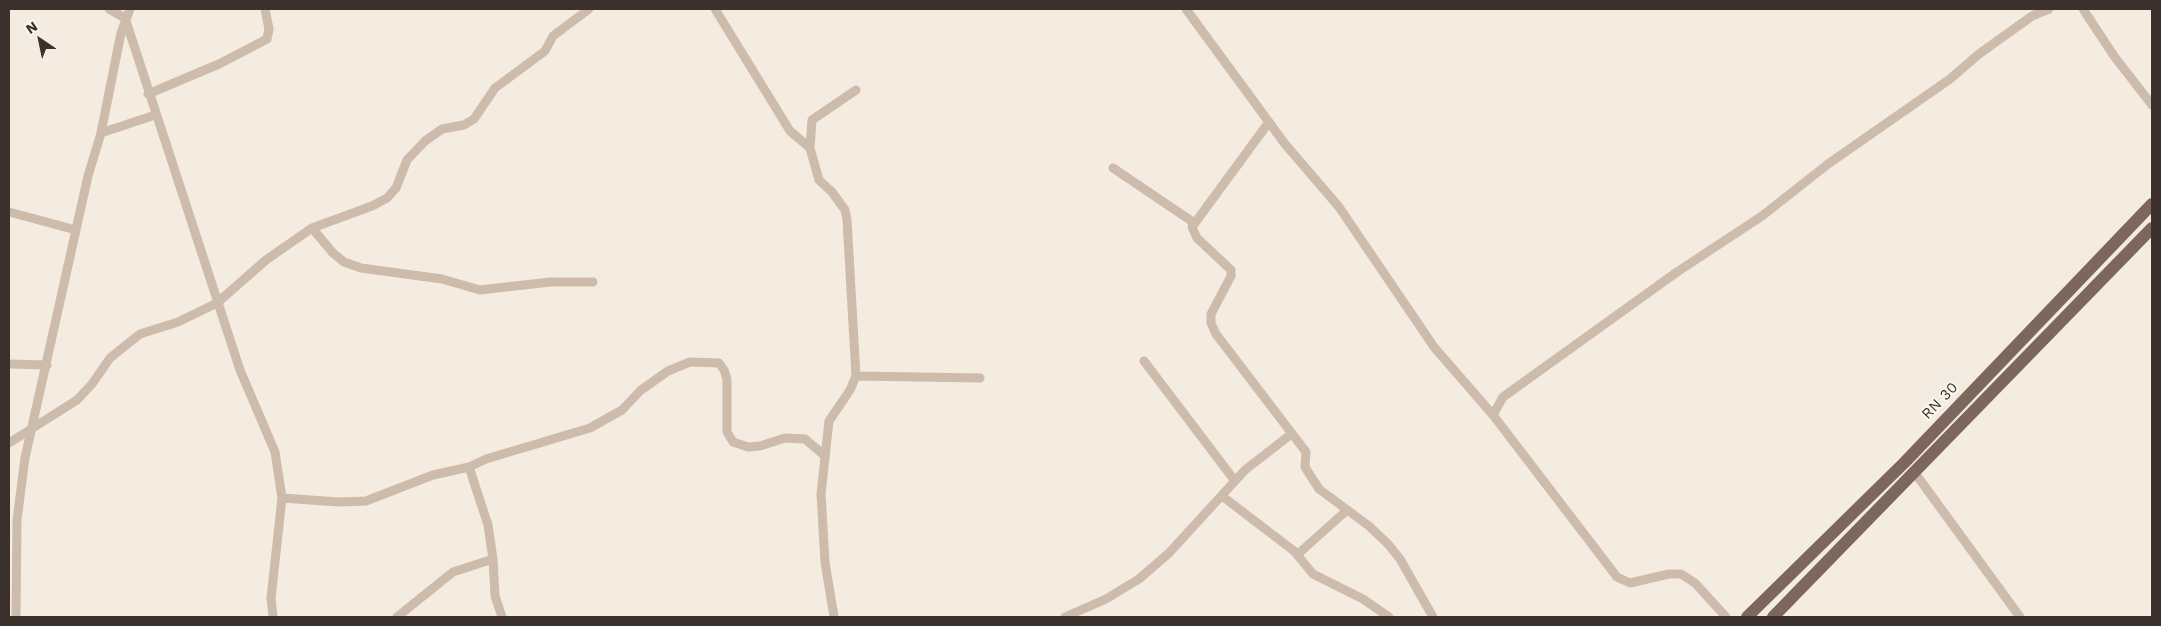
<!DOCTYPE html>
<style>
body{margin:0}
#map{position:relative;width:2161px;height:626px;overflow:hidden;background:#f4ebe1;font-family:"Work Sans",sans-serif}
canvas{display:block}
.frame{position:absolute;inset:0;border:10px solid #3b302b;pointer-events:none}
.north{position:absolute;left:15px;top:15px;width:50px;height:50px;-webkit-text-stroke:4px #fbf5ee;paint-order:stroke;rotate:326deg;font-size:14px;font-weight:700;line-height:20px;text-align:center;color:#3b302b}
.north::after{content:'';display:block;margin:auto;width:18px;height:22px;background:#3b302b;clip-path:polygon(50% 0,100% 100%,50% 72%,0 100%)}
</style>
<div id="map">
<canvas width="2161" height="626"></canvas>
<div class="frame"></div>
<div class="north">N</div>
</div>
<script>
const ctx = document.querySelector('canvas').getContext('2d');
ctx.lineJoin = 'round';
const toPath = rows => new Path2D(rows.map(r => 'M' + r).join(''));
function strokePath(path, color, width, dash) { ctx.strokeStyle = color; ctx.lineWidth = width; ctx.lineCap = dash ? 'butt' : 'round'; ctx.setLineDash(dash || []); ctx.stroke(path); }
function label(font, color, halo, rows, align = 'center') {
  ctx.font = font + ' "Work Sans",sans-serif'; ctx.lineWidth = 4; ctx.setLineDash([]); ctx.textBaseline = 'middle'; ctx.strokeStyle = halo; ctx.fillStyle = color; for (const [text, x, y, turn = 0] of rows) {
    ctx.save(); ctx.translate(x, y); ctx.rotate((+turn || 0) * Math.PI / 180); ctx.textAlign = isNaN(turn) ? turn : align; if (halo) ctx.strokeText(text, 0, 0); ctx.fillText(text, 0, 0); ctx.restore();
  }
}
const street = toPath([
 [109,9,125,18,240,370,275,452,282,498,271,598,273,617],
 [715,9,790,131,810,148,819,180,832,192,845,210,847,220,856,376,850,390,829,421,821,494,825,562,834,617],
 [1186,9,1285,144,1339,207,1434,347,1493,415,1617,577,1630,583,1669,574,1681,574,1695,583,1726,617],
 [2083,9,2114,56,2152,105],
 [148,94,219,64,267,39,269,29,265,9],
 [1269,122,1192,227,1197,238,1231,270,1231,276,1211,314,1211,323,1216,334,1306,452,1305,467,1319,489,1369,526,1388,544,1400,559,1433,617],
 [101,133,155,115],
 [810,148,812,120,856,90],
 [1113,168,1193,222],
 [9,212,76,230],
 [312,228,333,253,344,262,361,268,442,279,480,290,550,282,593,282],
 [1144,361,1235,481],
 [9,364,47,365],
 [856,376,980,378],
 [1493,415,1503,397,1677,272,1762,216,1828,164,1950,79,1979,54,2032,16,2049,9],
 [9,443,77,400,92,384,110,358,140,334,178,322,217,303,266,260,312,228,372,206,387,198,396,188,407,160,425,141,442,129,464,125,474,119,495,88,545,51,553,36,589,9],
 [469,467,488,525,493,559,495,596,502,617],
 [1915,473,2020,617],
 [1222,496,1294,551,1313,574,1363,599,1389,617],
 [282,498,339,502,366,501,433,475,469,467,486,459,590,428,622,410,641,390,668,371,690,362,719,363,724,370,727,379,727,432,733,442,748,447,760,446,785,438,805,439,824,455],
 [1298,554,1346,511],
 [16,617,17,520,25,458,88,176,101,133,121,33,130,9],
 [397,617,453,572,493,559],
 [1065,617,1106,599,1139,579,1169,553,1245,470,1290,435]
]);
const primary = toPath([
 [1747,617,1905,462,2152,204],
 [1773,617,2152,228]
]);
const streetNames = [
 ["RN 30",1940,401,-46]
];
strokePath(street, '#cdbbac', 9);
strokePath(primary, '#7d675c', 12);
label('15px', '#3b302b', '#fbf5ee', streetNames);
</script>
